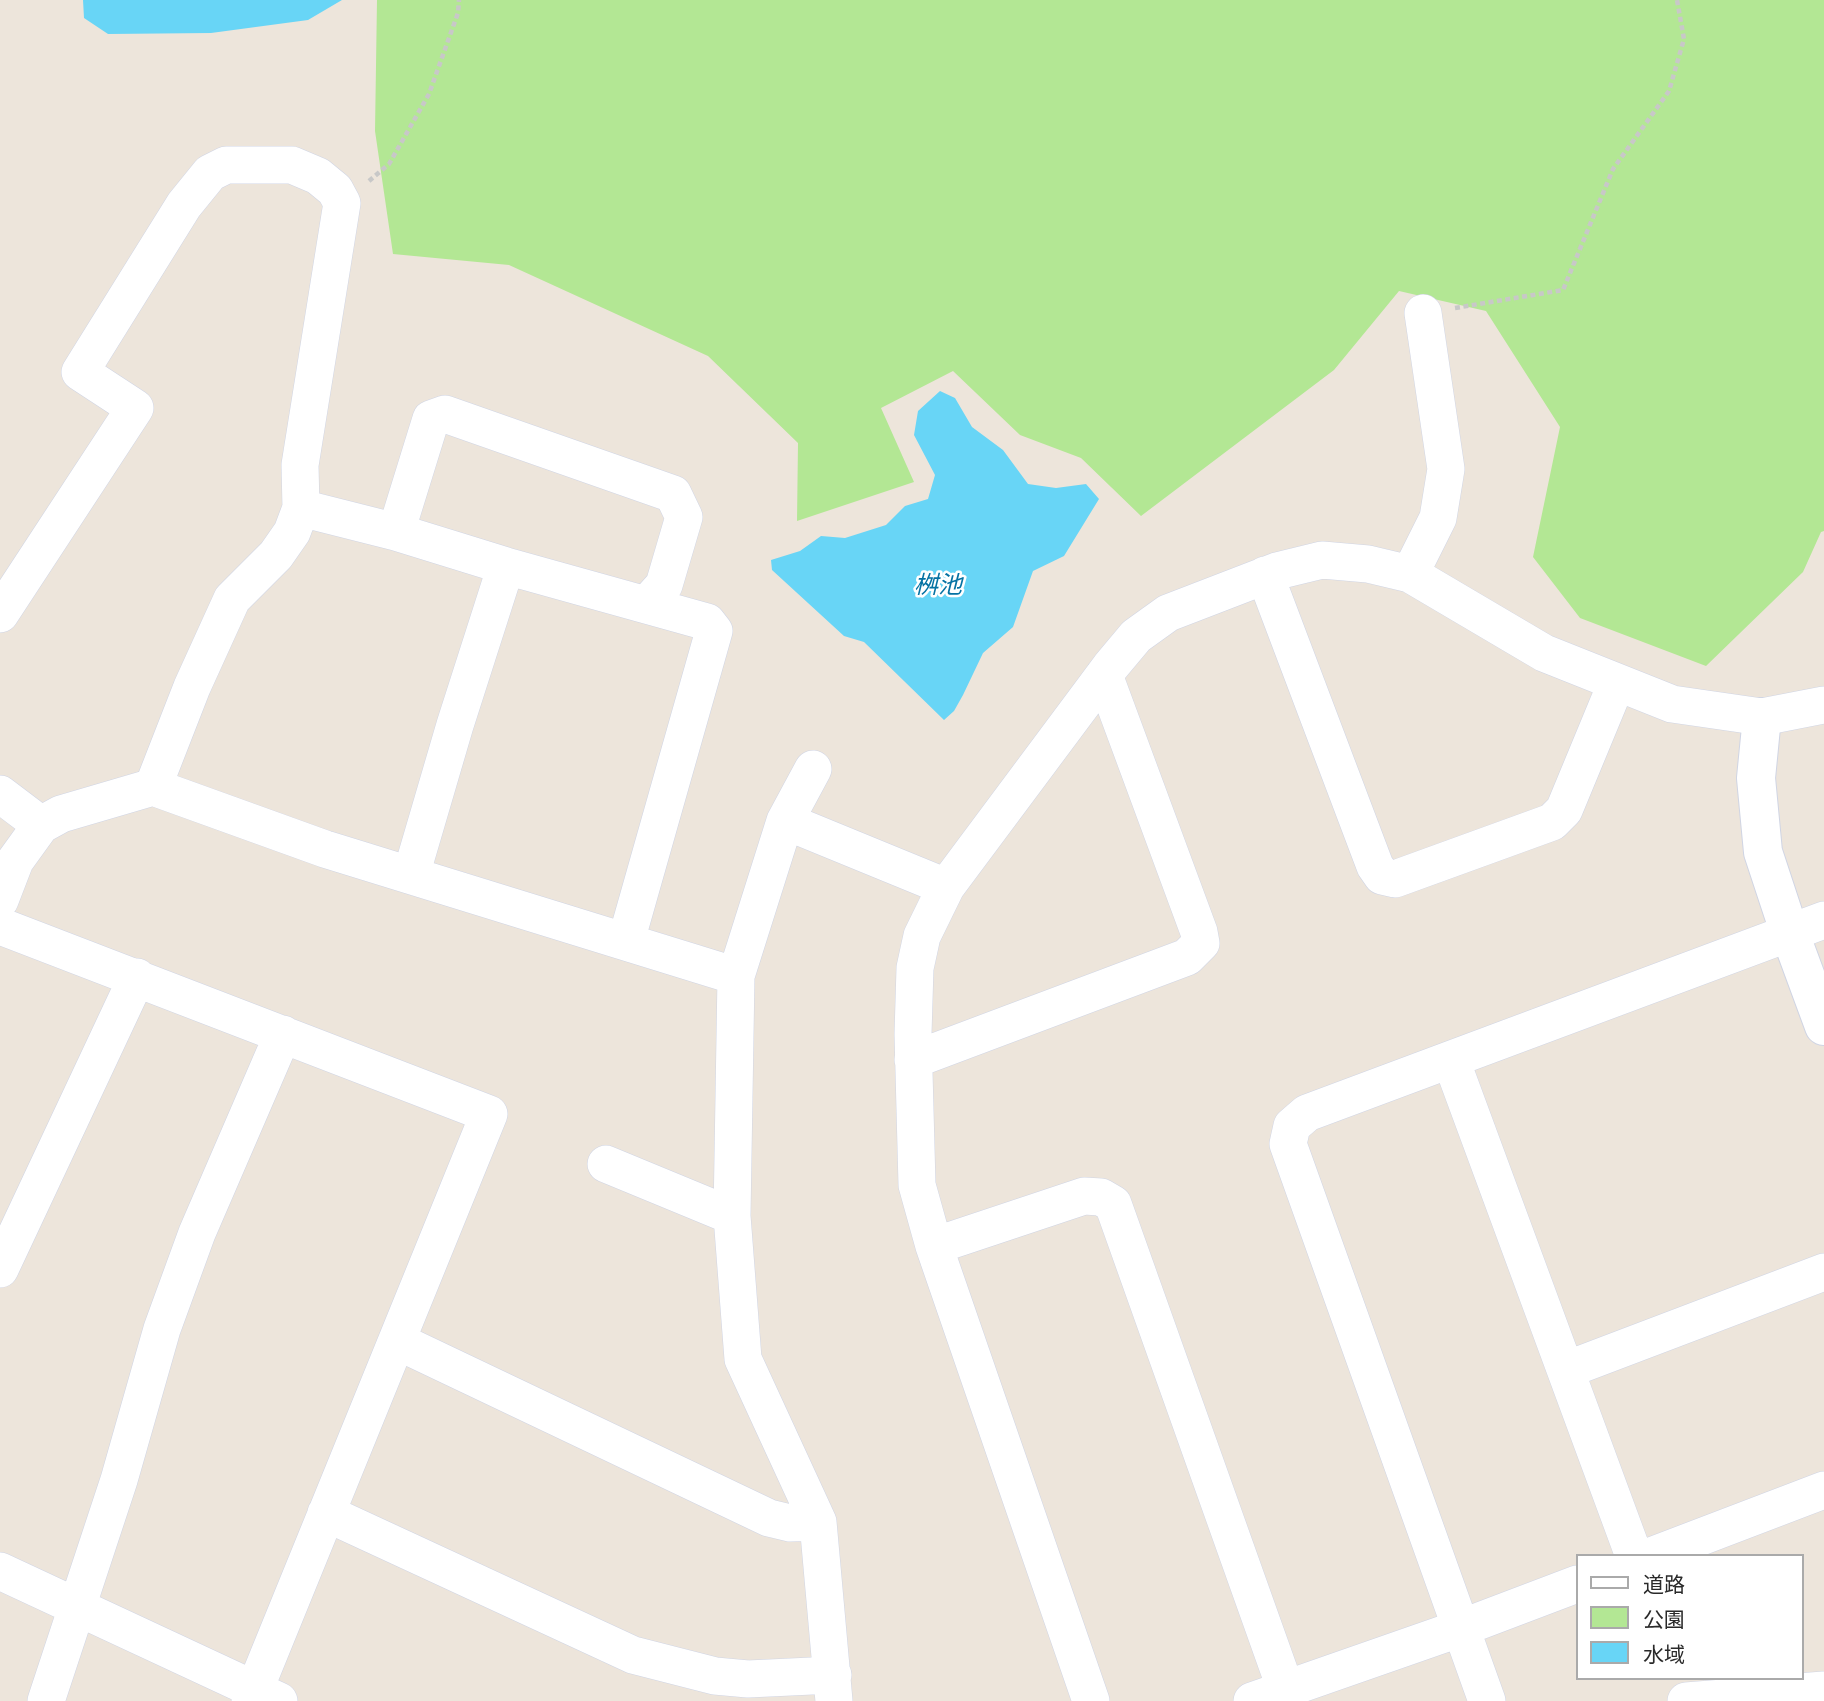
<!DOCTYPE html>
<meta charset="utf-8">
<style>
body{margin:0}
#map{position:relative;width:1824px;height:1701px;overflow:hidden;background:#ede5db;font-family:Arial,"Noto Sans JP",sans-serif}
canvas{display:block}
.legend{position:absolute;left:1576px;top:1554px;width:228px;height:126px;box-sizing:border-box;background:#fff;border:2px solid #aaa;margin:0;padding:9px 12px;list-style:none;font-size:21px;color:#2a2a2a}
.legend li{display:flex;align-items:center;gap:14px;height:35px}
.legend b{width:35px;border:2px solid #aaa}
</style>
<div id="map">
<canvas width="1824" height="1701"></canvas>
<ul class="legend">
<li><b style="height:9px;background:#fff"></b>道路</li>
<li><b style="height:19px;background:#b3e794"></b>公園</li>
<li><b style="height:19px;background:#68d5f6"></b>水域</li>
</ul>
</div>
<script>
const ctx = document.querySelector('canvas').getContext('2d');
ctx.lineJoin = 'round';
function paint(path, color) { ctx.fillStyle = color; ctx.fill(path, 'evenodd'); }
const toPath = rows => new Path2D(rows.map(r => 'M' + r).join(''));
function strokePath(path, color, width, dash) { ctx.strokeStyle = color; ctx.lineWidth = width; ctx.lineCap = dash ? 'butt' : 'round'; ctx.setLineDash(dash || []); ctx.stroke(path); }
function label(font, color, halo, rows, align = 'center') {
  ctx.font = font + ' Arial,"Noto Sans JP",sans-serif'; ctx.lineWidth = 5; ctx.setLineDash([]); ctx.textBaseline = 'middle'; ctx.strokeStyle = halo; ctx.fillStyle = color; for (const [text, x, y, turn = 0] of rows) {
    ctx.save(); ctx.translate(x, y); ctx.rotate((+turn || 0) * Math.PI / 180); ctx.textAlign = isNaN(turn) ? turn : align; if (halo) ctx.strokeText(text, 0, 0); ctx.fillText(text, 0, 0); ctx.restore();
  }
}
const green = toPath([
 [377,0,1824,0,1824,531,1821,532,1803,572,1706,666,1580,618,1533,557,1560,427,1486,311,1399,291,1334,370,1141,516,1081,458,1020,435,953,371,881,408,914,482,797,521,798,443,708,356,509,265,393,254,375,131]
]);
const water = toPath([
 [83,0,342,0,308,20,211,33,108,34,84,18],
 [940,391,955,398,972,427,1003,450,1028,484,1056,488,1086,484,1099,499,1064,556,1033,571,1013,627,983,653,963,695,954,711,944,720,864,642,844,636,772,570,771,560,800,551,821,536,845,538,886,525,905,506,928,499,935,475,914,435,918,411]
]);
const path = toPath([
 [369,181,389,164,429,94,458,13,459,0],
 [1455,308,1563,290,1613,169,1669,91,1684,39,1677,0]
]);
const street = toPath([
 [301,508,396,532,506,566,707,622,714,631,626,941],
 [396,532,431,419,445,414,673,494,684,517,664,585,647,604],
 [1410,574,1438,518,1446,469,1423,313],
 [1265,575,1375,866,1382,876,1395,879,1552,822,1564,810,1617,682],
 [0,614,135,408,80,372,184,205,210,173,226,165,292,165,318,176,335,190,342,203,300,465,301,508,292,532,276,555,232,599,192,687,153,787],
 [813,769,785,821,736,976,732,1216,743,1359,818,1522,834,1701],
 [0,794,41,825],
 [785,821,946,887],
 [411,875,455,725,506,566],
 [0,900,15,861,41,825,61,814,153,787,325,849,736,976],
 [0,926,489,1114,250,1701],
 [913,1060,1187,957,1201,943,1199,932,1104,675],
 [1451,1060,1634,1556],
 [606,1164,732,1216],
 [934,1246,1084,1196,1101,1197,1113,1204,1286,1690],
 [0,1269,137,977],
 [397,1341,769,1518,790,1523,818,1522],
 [1566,1370,1824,1272],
 [326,1513,633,1655,715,1676,748,1679,833,1675],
 [1651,1556,1824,1490],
 [0,1571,279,1701],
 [46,1701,119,1480,162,1329,197,1233,283,1034],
 [1091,1701,934,1246,917,1185,913,1034,915,968,922,936,946,887,1110,667,1136,636,1168,613,1277,571,1322,560,1368,564,1410,574,1544,653,1672,704,1762,717,1824,705],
 [1252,1701,1461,1628,1577,1584],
 [1487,1701,1288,1144,1292,1126,1307,1113,1824,920],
 [1686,1701,1824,1690]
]);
const secondary = toPath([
 [1762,717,1756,778,1763,852,1789,931,1824,1026]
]);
const waterNames = [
 ["桝池",938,586]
];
paint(green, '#b3e794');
paint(water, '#68d5f6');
strokePath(street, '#d0d5e4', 38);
strokePath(secondary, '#d0d5e4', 40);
strokePath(path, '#c8c8c8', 4.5, [5, 3.5]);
strokePath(street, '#fff', 37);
strokePath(secondary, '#fff', 38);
label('italic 24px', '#0572a3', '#fff', waterNames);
</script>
